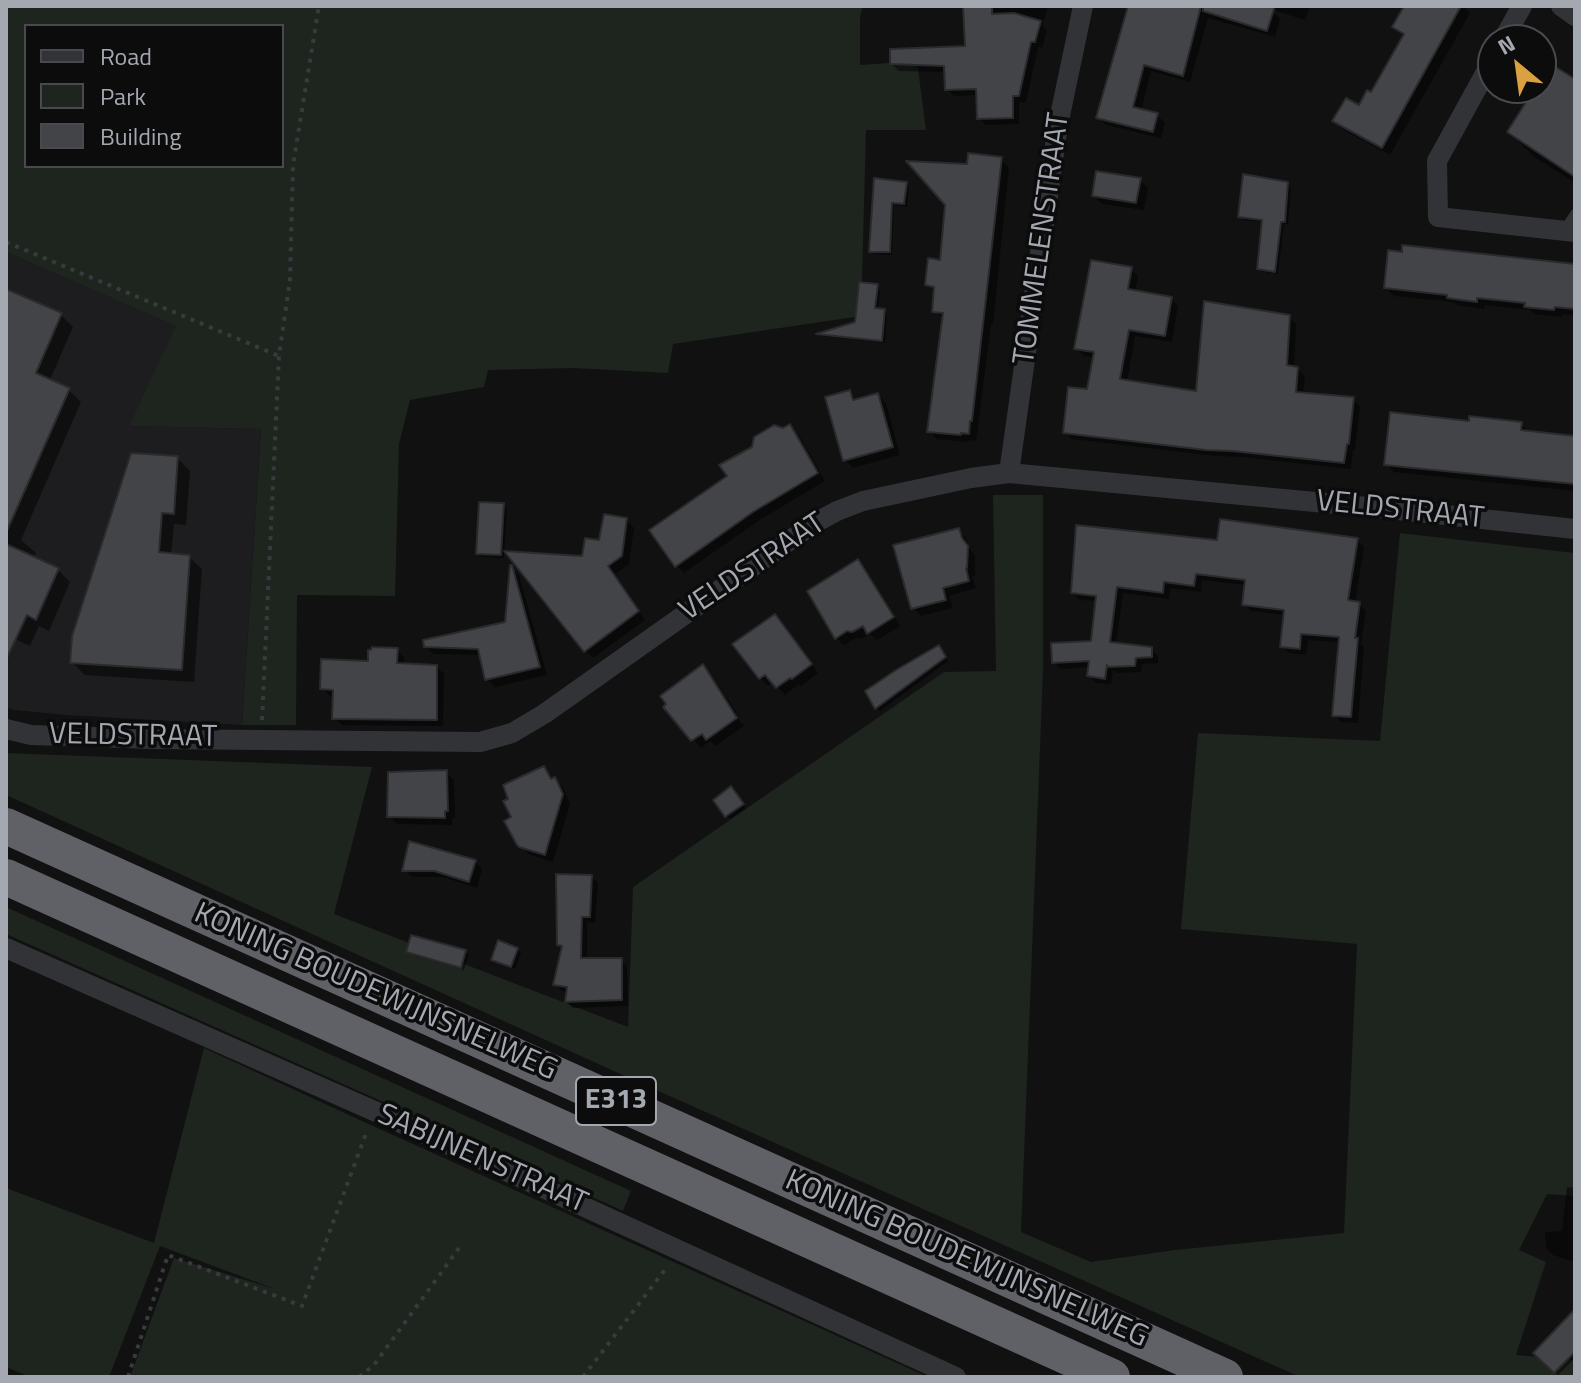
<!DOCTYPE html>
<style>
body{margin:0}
#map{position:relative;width:1581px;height:1383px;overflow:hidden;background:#111112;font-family:"Titillium Web",sans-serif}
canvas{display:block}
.frame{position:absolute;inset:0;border:8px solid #a4a8b1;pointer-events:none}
.legend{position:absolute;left:24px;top:24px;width:260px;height:144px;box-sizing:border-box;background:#0c0c0d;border:2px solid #494a4f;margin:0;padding:10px 14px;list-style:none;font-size:24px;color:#a4a8b1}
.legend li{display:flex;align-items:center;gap:16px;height:40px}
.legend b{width:40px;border:2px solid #494a4f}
.north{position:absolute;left:1477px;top:24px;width:80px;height:80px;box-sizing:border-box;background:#0c0c0d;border:2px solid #494a4f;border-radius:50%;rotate:331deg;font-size:22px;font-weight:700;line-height:32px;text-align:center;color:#a4a8b1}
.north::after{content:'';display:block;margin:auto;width:28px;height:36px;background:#dba140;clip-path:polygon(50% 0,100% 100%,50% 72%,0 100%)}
</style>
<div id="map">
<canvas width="1581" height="1383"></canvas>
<div class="frame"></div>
<ul class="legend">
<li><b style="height:10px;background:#323337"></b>Road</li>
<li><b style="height:22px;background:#1e241e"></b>Park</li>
<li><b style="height:22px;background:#434447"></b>Building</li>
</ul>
<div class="north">N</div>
</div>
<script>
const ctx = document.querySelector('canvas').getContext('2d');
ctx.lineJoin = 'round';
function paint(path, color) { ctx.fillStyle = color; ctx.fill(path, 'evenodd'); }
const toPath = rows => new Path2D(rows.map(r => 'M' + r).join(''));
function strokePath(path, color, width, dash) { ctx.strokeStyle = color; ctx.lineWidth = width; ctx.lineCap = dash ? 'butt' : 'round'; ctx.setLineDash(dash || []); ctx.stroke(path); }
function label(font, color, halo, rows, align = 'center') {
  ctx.font = font + ' "Titillium Web",sans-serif'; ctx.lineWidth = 7; ctx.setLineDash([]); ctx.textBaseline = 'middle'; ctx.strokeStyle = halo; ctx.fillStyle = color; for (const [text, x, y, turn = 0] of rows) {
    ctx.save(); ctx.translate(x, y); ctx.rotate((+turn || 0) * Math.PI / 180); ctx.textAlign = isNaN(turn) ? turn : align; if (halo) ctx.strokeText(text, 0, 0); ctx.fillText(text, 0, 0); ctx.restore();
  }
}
const built = toPath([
 [6,252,177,326,130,426,261,429,242,725,67,715,14,710,6,707]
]);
const green = toPath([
 [6,6,863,6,860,17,860,65,917,61,926,130,866,130,861,316,673,344,668,373,574,368,488,370,484,387,410,400,399,444,395,596,297,595,296,725,242,725,261,429,129,426,176,326,6,252],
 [26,26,282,26,282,166,26,166],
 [993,495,1043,495,1043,671,1021,1232,1091,1262,1175,1250,1344,1233,1357,944,1181,929,1198,733,1380,741,1400,533,1575,553,1575,1196,1547,1194,1519,1250,1546,1262,1516,1355,1575,1360,1575,1377,1300,1377,627,1077,6,795,6,753,372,767,334,914,628,1027,633,887,944,672,996,671],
 [6,907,631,1191,623,1211,453,1133,6,934],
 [204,1048,362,1121,928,1377,130,1377,174,1258,275,1289,160,1246,109,1377,30,1377,6,1367,6,1188,154,1243]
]);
const shadow = toPath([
 [965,6,1048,6,1042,26,1047,30,1042,48,1038,47,1026,102,1019,102,1019,124,986,125,979,118,978,95,954,96,947,89,946,72,899,71,892,64,967,48],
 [1130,6,1254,6,1272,11,1280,19,1275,37,1208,18,1190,82,1151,71,1141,111,1157,115,1165,123,1161,138,1106,125,1098,117],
 [1267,6,1310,6,1305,20,1270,9],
 [1406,6,1463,6,1470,13,1390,155,1342,129,1335,121,1360,107,1372,95,1405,36,1395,27],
 [1575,82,1575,183,1533,156,1509,132,1538,88,1541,88,1541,83],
 [1001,159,1009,167,993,324,991,324,976,441,969,440,968,442,937,439,929,431,944,319,934,311,936,293,927,284,942,262,969,166],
 [876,180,906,184,909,187,907,207,894,205,892,255,874,254,871,251],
 [1140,180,1148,188,1144,210,1102,204,1094,196],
 [1287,184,1291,188,1288,224,1284,224,1278,274,1262,272,1259,268,1264,222,1244,220,1240,216],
 [1404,254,1575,266,1575,315,1562,314,1562,317,1534,314,1530,310,1485,305,1484,309,1457,305,1453,302,1394,296,1386,288],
 [1131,269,1138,276,1135,292,1171,299,1178,306,1172,342,1135,336,1127,382,1198,394,1289,317,1296,324,1294,368,1297,369,1305,376,1303,394,1353,399,1360,406,1355,450,1353,450,1351,469,1241,457,1215,456,1072,439,1065,432,1089,392,1096,358,1084,356,1076,349],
 [877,286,880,290,878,310,884,311,887,314,885,343,822,336,820,335,856,323],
 [6,291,61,315,73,327,49,382,69,390,81,402,21,540,36,553,33,559,58,570,70,582,49,631,39,626,30,646,6,635],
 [849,392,858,401,878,395,886,403,900,455,853,468,845,460],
 [1470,423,1521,424,1530,433,1575,441,1575,491,1394,472,1386,464],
 [790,426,798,434,825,481,761,519,684,573,677,566,729,476],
 [177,458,190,471,186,525,174,524,171,555,189,557,202,569,194,682,85,675,72,662],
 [503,505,507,509,504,558,481,557,478,553],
 [626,520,634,528,629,564,614,575,645,620,593,658,585,650,584,558],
 [958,530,966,538,969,548,975,556,975,576,972,576,976,588,949,596,953,608,921,616,913,608],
 [1357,540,1364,547,1355,603,1359,604,1366,611,1361,644,1364,647,1358,723,1341,722,1334,715,1340,642,1308,640,1306,655,1289,653,1282,646,1285,615,1251,611,1244,604,1246,585,1202,580,1201,592,1170,588,1169,599,1123,593,1116,644,1151,649,1158,656,1158,663,1142,664,1141,672,1117,673,1113,669,1111,684,1096,683,1089,676,1090,667,1061,669,1054,662,1093,643,1097,601,1080,600,1073,593,1219,542],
 [858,562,866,570,900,626,877,640,870,634,861,639,856,638,844,645,836,638],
 [512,568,519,575,547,675,495,687,487,679,481,655,433,654,426,646,507,623],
 [775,616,783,624,818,673,801,686,799,684,785,695,773,682,768,686,760,678],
 [397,650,404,658,404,666,437,667,444,674,443,726,342,725,334,718,335,696,330,696,322,688],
 [942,651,948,661,880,711,877,708],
 [703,667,711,675,737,713,735,715,744,726,716,746,710,741,701,748,666,707],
 [543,768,563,787,570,804,553,862,530,855,521,846,514,818],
 [446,772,454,780,455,818,452,818,452,825,397,824,389,816],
 [734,792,746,808,730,819,727,816],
 [475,861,482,869,477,888,443,877,412,877,404,870],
 [592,877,598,883,595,923,587,922,587,960,621,960,627,967,628,1006,573,1008,567,1002,569,992,562,991,555,984,563,949,559,944],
 [517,949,521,953,515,969,496,963,493,959],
 [408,951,465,952,469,955,464,970,412,955],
 [1567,1187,1575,1188,1575,1262,1553,1255,1546,1248,1545,1232,1562,1231],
 [1575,1326,1575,1358,1558,1375,1535,1353]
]);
const building = toPath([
 [963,6,992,6,992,14,1014,13,1041,21,1035,42,1031,42,1019,96,1013,96,1013,118,977,119,976,89,945,90,944,66,890,64,890,49,965,46,963,6],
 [1128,6,1201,6,1183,76,1144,65,1133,107,1158,113,1153,132,1096,118,1128,6],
 [1203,6,1275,6,1267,31,1203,11,1203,6],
 [1404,6,1461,6,1382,148,1332,121,1346,98,1359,105,1367,90,1371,92,1404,34,1392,27,1404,6],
 [1551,64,1575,79,1575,177,1507,132,1535,88,1541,88,1541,79,1551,64],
 [968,153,1002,157,972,421,970,421,969,434,961,433,961,435,927,432,943,313,932,312,934,287,925,285,928,258,940,260,945,205,906,161,967,164,968,153],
 [1096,171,1141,178,1136,203,1092,196,1096,171],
 [1243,174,1288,182,1285,222,1281,222,1275,272,1257,269,1262,220,1238,217,1243,174],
 [874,178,907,182,904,204,892,203,890,252,869,252,874,178],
 [1402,245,1575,264,1575,309,1555,307,1554,310,1524,307,1525,303,1477,298,1477,302,1447,298,1447,295,1384,288,1388,250,1402,252,1402,245],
 [1091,260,1132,267,1128,289,1172,297,1165,336,1129,330,1120,379,1196,391,1204,301,1290,315,1287,365,1298,367,1296,392,1354,397,1349,444,1347,444,1344,463,1232,451,1206,450,1063,433,1068,387,1087,389,1094,352,1074,349,1091,260],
 [859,282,878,284,875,308,885,309,882,341,816,334,855,322,859,282],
 [6,289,62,313,36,373,70,388,6,533,6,289],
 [850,390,853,400,878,393,893,447,843,461,825,397,850,390],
 [1390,412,1469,421,1469,416,1522,422,1521,430,1575,436,1575,484,1384,465,1390,412],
 [790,424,818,473,753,512,675,567,649,530,727,476,719,465,752,447,754,437,774,425,783,428,790,424],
 [131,453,178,456,174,514,162,513,159,552,190,555,182,670,70,663,72,636,131,453],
 [479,502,504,503,501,555,476,554,479,502],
 [604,514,627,518,622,556,608,566,639,611,584,652,504,551,582,556,585,538,599,540,604,514],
 [1220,519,1358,538,1348,600,1360,602,1355,638,1358,638,1351,717,1332,716,1339,637,1301,634,1300,649,1280,647,1284,610,1242,605,1245,580,1196,574,1194,586,1164,582,1163,593,1117,587,1110,642,1152,647,1152,657,1136,658,1135,666,1108,667,1107,665,1105,679,1087,676,1089,661,1052,663,1051,643,1091,641,1096,596,1071,593,1076,525,1217,540,1220,519],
 [959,528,962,538,968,546,967,568,966,568,969,581,943,588,946,600,911,609,893,545,959,528],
 [6,544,59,568,36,620,27,615,6,660,6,544],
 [858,559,894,617,867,634,863,626,852,632,847,631,835,639,807,591,858,559],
 [510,565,512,565,540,667,485,680,478,649,424,647,423,640,505,622,510,565],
 [775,614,812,664,792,679,790,678,776,688,765,675,759,679,732,644,775,614],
 [939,645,946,657,875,709,865,691,896,670,939,645],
 [372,647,398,648,397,663,437,665,437,720,332,719,333,690,320,689,321,659,368,661,368,650,371,650,372,647],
 [703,664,737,718,706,740,702,734,691,741,663,707,666,704,660,696,703,664],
 [544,766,551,779,555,777,563,794,545,855,519,847,517,845,504,821,511,817,503,801,508,799,503,785,544,766],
 [447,770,448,811,445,811,445,818,387,817,388,772,447,770],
 [731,786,744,804,725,817,713,800,731,786],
 [409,841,476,860,469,882,434,871,402,871,409,841],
 [556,874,592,875,590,917,582,917,581,958,622,958,622,1000,565,1002,567,987,553,985,562,946,557,945,556,874],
 [411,935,466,950,461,968,406,952,411,935],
 [498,940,518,948,511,967,491,960,498,940],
 [1575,1309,1575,1352,1554,1373,1533,1353,1575,1309]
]);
const path = toPath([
 [6,242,279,356],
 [262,720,279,356,290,280,293,165,319,6],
 [128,1377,168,1255,302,1306,367,1131],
 [359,1377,374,1365,459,1248],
 [583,1377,667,1267]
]);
const lane = toPath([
 [1564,231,1575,214]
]);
const street = toPath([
 [1561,6,1575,16],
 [1503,40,1522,6],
 [1493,59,1437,161,1438,217,1575,232],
 [1009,473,1058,125,1083,6],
 [6,729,31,735,154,739,480,742,512,733,544,714,813,524,837,511,863,501,971,478,1009,473,1389,509,1575,529],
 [6,948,399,1122,956,1377]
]);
const highway = toPath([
 [6,826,1225,1377],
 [6,877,1112,1377]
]);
const shields = [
 [616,1101,80]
];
const shieldNames = [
 ["E313",616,1101]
];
const streetNames = [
 ["TOMMELENSTRAAT",1043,239,-82],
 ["VELDSTRAAT",1400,511,6],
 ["VELDSTRAAT",753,568,-34],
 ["VELDSTRAAT",133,737,1],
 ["KONING BOUDEWIJNSNELWEG",375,993,24],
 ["SABIJNENSTRAAT",482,1160,24],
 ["KONING BOUDEWIJNSNELWEG",966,1260,24]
];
paint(built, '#1d1d1f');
paint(green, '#1e241e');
paint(shadow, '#0007');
paint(building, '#434447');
strokePath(building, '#2b2b2e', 2);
strokePath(path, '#393a3e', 4, [4, 6]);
strokePath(lane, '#323337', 10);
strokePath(street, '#323337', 20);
strokePath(highway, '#5f6167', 36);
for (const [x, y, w] of shields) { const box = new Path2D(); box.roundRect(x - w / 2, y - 24, w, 48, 6); ctx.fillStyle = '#0c0c0d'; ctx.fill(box); strokePath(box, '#a4a8b1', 2); }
label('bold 28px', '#a4a8b1', null, shieldNames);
label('30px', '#a4a8b1', '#0c0c0d', streetNames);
</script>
